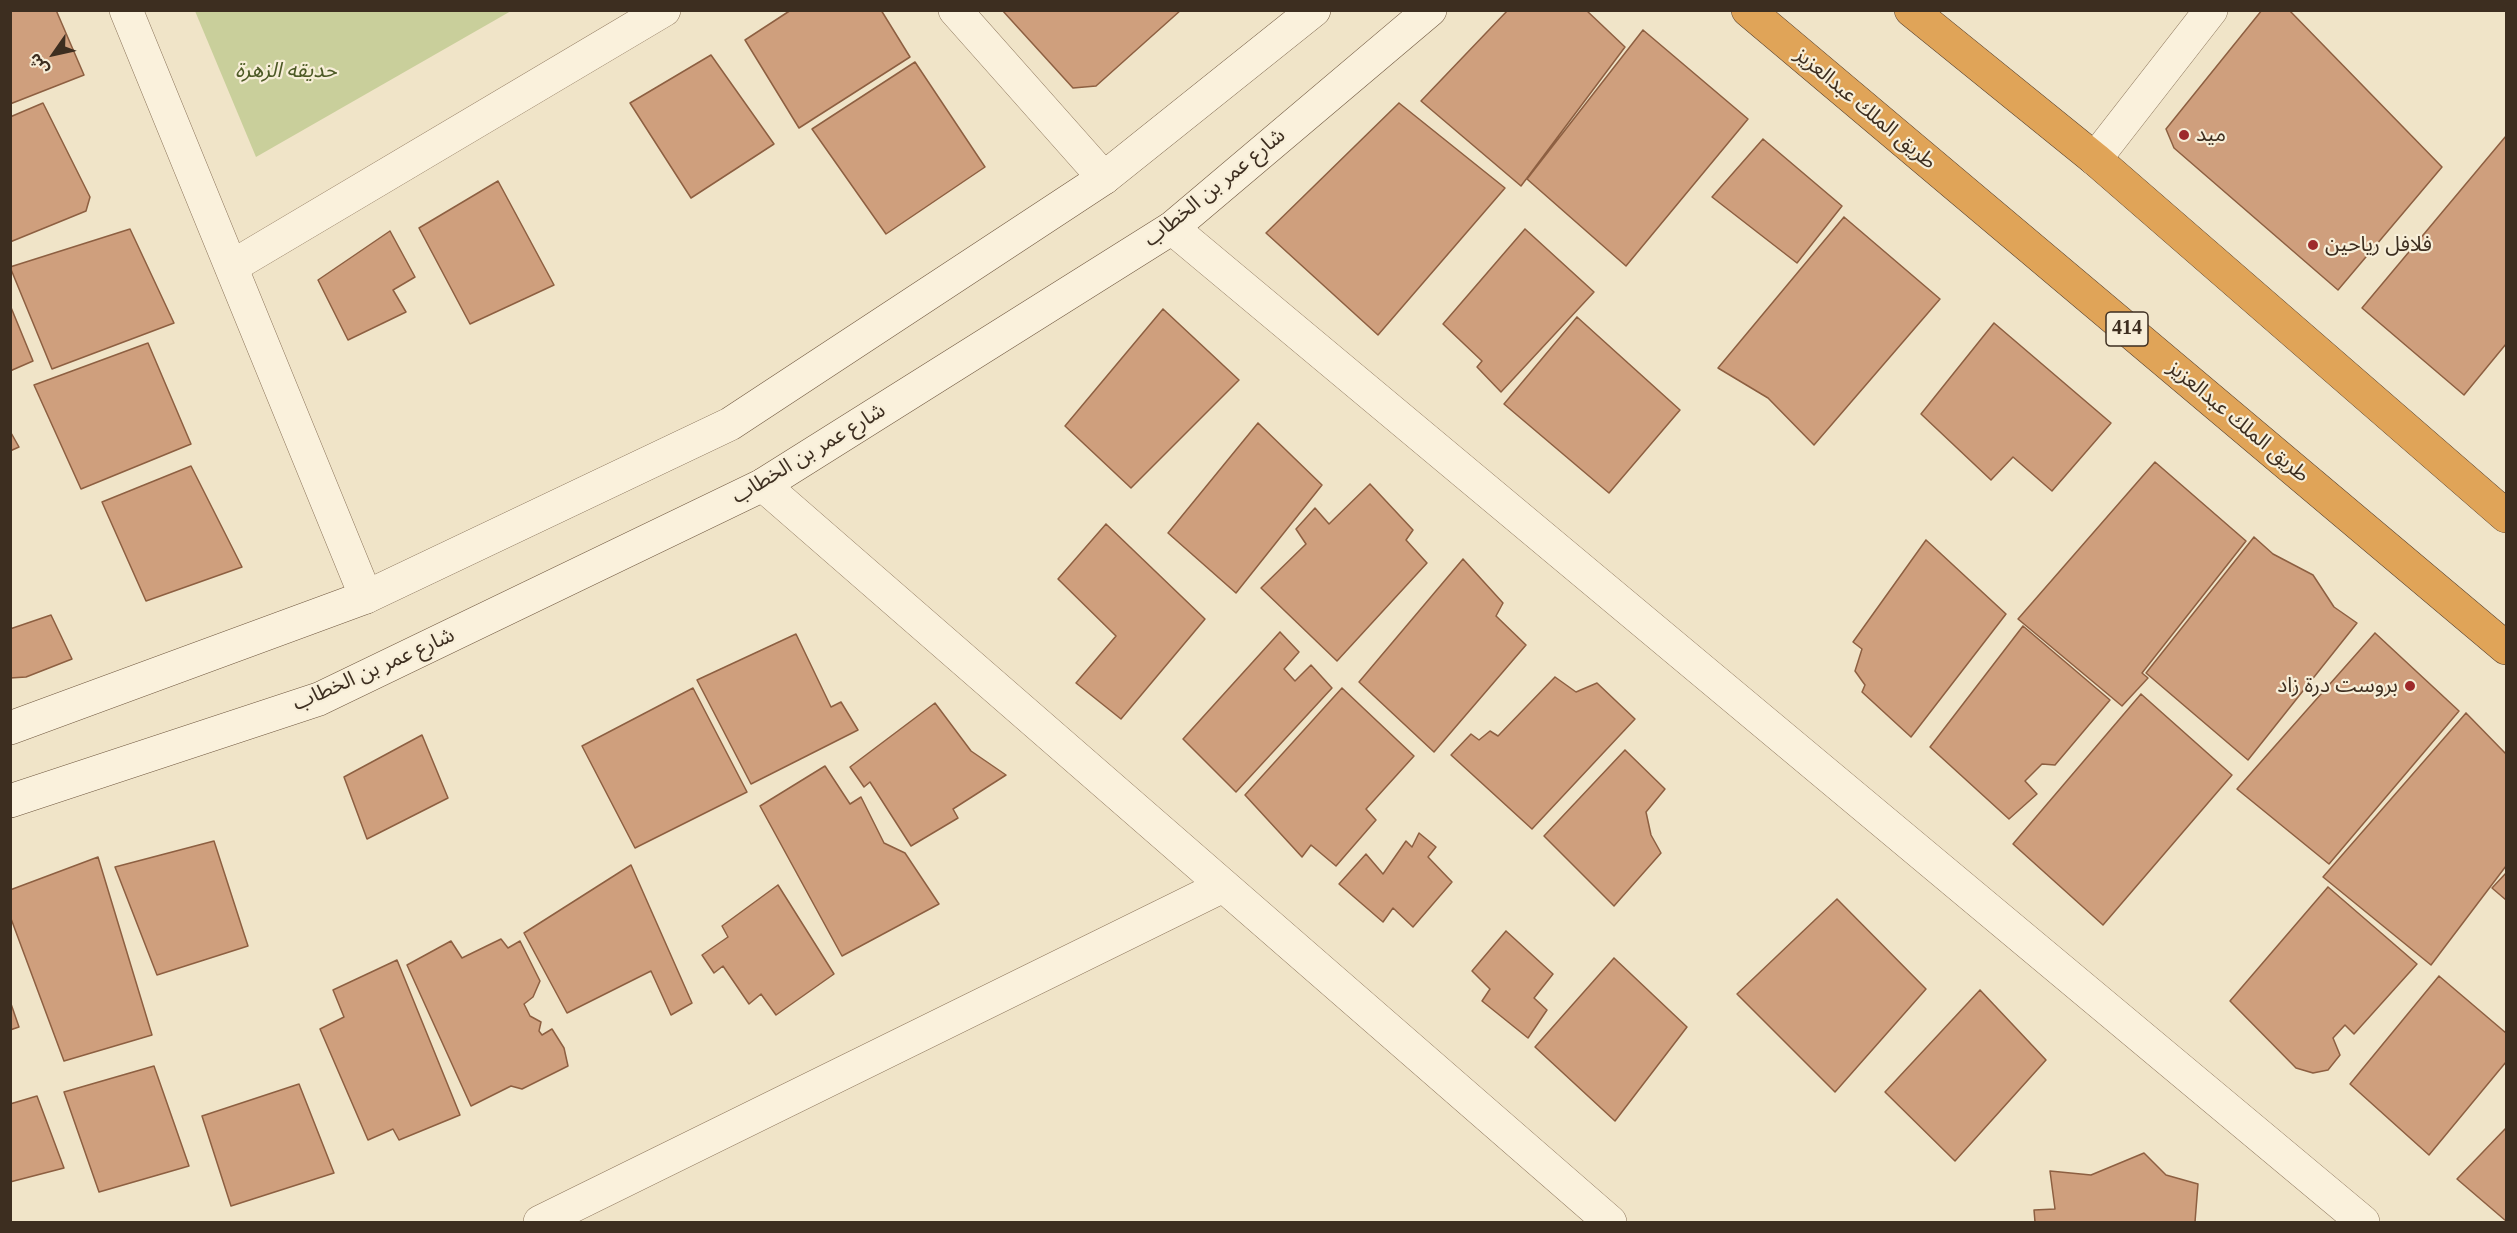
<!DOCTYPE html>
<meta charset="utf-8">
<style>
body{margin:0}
#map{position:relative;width:2517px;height:1233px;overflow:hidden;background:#f0e4c8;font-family:"Times New Roman","Noto Sans Arabic",serif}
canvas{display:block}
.frame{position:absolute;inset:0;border:12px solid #3d2e20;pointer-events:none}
.north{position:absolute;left:24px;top:24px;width:60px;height:60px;-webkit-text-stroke:4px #f7eed8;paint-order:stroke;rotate:236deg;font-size:16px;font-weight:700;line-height:24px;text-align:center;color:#3d2e20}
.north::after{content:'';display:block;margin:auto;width:21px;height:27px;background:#3d2e20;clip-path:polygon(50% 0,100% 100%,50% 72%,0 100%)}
</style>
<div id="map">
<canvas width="2517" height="1233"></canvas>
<div class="frame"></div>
<div class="north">ش</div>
</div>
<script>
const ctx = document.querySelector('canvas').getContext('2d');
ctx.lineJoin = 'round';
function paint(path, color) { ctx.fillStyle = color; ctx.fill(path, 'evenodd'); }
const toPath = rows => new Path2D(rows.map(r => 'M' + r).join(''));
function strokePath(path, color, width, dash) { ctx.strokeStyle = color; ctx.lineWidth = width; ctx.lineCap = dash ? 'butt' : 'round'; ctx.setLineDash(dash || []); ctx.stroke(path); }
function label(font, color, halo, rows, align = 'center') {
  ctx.font = font + ' "Times New Roman","Noto Sans Arabic",serif'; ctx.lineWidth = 4.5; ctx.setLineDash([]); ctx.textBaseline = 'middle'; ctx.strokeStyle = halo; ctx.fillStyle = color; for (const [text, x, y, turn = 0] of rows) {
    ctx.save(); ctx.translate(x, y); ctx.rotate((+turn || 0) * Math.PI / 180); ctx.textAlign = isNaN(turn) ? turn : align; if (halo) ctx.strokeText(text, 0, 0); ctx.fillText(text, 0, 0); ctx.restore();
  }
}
const green = toPath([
 [195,11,511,11,256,157]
]);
const building = toPath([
 [10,10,56,10,84,75,10,104,10,10],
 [791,10,881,10,910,57,799,128,745,40,791,10],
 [1002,10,1181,10,1096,86,1073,88,1002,10],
 [1508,10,1586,10,1625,47,1521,186,1421,101,1508,10],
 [2262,10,2289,10,2442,167,2338,290,2174,148,2166,129,2262,10],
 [1643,30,1748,119,1626,266,1527,179,1643,30],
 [711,55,774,144,691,198,630,103,711,55],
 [915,62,985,167,886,234,812,129,915,62],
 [43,103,90,197,86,211,10,242,10,117,43,103],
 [1399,103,1505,188,1378,335,1266,233,1399,103],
 [2506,136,2506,344,2464,395,2362,308,2506,136],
 [1763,139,1842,206,1797,263,1712,197,1763,139],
 [498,181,554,285,470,324,419,228,498,181],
 [1844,217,1940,299,1814,445,1768,398,1718,368,1844,217],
 [130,229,174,323,52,369,10,267,130,229],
 [1525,229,1594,292,1501,392,1477,367,1482,361,1443,324,1525,229],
 [390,231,415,277,393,290,406,312,348,340,318,280,390,231],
 [10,305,33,361,10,371,10,305],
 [1163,309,1239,380,1131,488,1065,426,1163,309],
 [1577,317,1680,410,1609,493,1504,404,1577,317],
 [1994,323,2111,423,2052,491,2013,457,1991,480,1921,414,1994,323],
 [148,343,191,444,81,489,34,385,148,343],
 [1258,423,1322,485,1236,593,1168,533,1258,423],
 [10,431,19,447,10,451,10,431],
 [2155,462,2246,541,2142,673,2148,678,2122,706,2018,619,2155,462],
 [191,466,242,567,146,601,102,502,191,466],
 [1370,484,1413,530,1406,540,1427,563,1337,661,1261,588,1306,544,1296,529,1315,508,1329,524,1370,484],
 [1106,524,1205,619,1121,719,1076,683,1116,636,1058,579,1106,524],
 [2254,537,2273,554,2313,575,2334,607,2357,623,2248,760,2146,673,2254,537],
 [1926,540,2006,614,1911,737,1862,692,1865,685,1855,671,1862,649,1853,642,1926,540],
 [1463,559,1503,603,1496,616,1526,645,1434,752,1359,682,1463,559],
 [51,615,72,659,26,677,10,678,10,629,51,615],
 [2023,626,2110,700,2055,765,2042,764,2025,781,2037,794,2009,819,1930,747,2023,626],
 [1280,632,1299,652,1284,669,1295,681,1311,665,1332,688,1236,792,1183,739,1280,632],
 [2375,633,2459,711,2329,864,2237,789,2375,633],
 [796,634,831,707,841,702,858,730,751,784,697,680,796,634],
 [1555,677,1576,692,1597,683,1635,719,1532,829,1451,755,1471,734,1479,740,1490,731,1498,736,1555,677],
 [693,688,747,792,635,848,582,746,693,688],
 [1342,688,1414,756,1366,809,1376,820,1336,866,1311,845,1302,857,1245,795,1342,688],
 [2141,694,2232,775,2103,925,2013,844,2141,694],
 [935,703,971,751,1006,775,953,809,958,818,911,846,870,782,864,787,850,767,935,703],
 [2466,713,2506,754,2506,866,2431,965,2323,877,2466,713],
 [422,735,448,798,367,839,344,777,422,735],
 [1625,750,1665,789,1646,812,1651,835,1661,853,1614,906,1544,836,1625,750],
 [825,766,850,804,861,797,884,843,905,853,939,904,842,956,760,806,825,766],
 [1419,833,1436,847,1428,857,1452,882,1413,927,1393,908,1383,922,1339,884,1366,854,1383,874,1406,841,1412,847,1419,833],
 [214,841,248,946,157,975,115,867,214,841],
 [98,857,152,1035,64,1061,10,916,10,890,98,857],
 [631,865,692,1003,671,1015,651,971,567,1013,524,933,631,865],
 [2506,873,2506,900,2492,888,2506,873],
 [778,885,834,974,776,1015,761,994,749,1004,723,966,714,973,702,955,728,937,722,926,778,885],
 [2328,887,2417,964,2354,1034,2345,1025,2333,1038,2340,1055,2328,1070,2313,1073,2296,1068,2230,1001,2328,887],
 [1837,899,1926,989,1835,1092,1737,994,1837,899],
 [1506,931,1553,974,1534,998,1547,1010,1528,1038,1482,1001,1490,989,1472,971,1506,931],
 [501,939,508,948,520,941,540,981,533,997,524,1004,530,1016,541,1022,539,1031,542,1035,552,1029,564,1048,568,1066,522,1089,511,1086,471,1106,407,965,451,941,462,958,501,939],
 [1614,958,1687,1027,1615,1121,1535,1047,1614,958],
 [397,960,460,1115,399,1140,393,1129,368,1140,320,1029,344,1017,333,990,397,960],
 [2439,976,2506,1033,2506,1062,2429,1155,2350,1084,2439,976],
 [1980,990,2046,1060,1955,1161,1885,1092,1980,990],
 [10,1001,19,1027,10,1030,10,1001],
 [154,1066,189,1166,99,1192,64,1092,154,1066],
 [299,1084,334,1173,231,1206,202,1116,299,1084],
 [37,1096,64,1168,10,1182,10,1104,37,1096],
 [2506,1128,2506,1221,2457,1179,2506,1128],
 [2144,1153,2166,1175,2198,1184,2195,1222,2035,1222,2034,1210,2055,1209,2050,1171,2091,1175,2144,1153]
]);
const street = toPath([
 [126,10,366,597],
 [955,10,1104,178],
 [2095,159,2211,10],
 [1172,228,2363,1222],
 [231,267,664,10],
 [763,485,1610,1222],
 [540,1222,1223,886]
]);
const secondary = toPath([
 [10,728,366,597,730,424,1104,178,1314,10],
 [10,801,319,699,763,485,1172,228,1430,10]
]);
const highway = toPath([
 [1748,10,2506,648],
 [1911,10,2095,159,2506,516]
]);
const markers = [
 [2184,135,6,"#9e2a2b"],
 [2313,245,6,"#9e2a2b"],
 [2410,686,6,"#9e2a2b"]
];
const shields = [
 [2127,329,42]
];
const shieldNames = [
 ["414",2127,329]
];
const parkNames = [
 ["حديقه الزهرة",286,71]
];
const streetNames = [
 ["طريق الملك عبدالعزيز",1865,109,40],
 ["شارع عمر بن الخطاب",1215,188,-39],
 ["طريق الملك عبدالعزيز",2238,422,40],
 ["شارع عمر بن الخطاب",809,454,-31],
 ["شارع عمر بن الخطاب",374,670,-24]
];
const poiNames = [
 ["ميد",2196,135],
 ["فلافل رياحين",2325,245],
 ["بروست درة زاد",2398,686,"right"]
];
paint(green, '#c9cf9b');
paint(building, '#cf9f7d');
strokePath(building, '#8d5f41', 1.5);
strokePath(street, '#8d765c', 34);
strokePath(secondary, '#6f573f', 34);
strokePath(highway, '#5b4430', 34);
strokePath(street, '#faf1dc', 33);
strokePath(secondary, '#faf1dc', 33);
strokePath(highway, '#e0a458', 33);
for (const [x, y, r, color] of markers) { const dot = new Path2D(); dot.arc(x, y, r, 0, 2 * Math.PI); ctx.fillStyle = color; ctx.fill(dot); strokePath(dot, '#f7eed8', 2); }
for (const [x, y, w] of shields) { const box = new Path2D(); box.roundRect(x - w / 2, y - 17, w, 34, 4.5); ctx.fillStyle = '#f7eed8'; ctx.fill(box); strokePath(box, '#3d2e20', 1.5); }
label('bold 20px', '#3d2e20', null, shieldNames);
label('italic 21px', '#4d5a26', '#f7eed8', parkNames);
label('21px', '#3d2e20', '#f7eed8', streetNames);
label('21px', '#3d2e20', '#f7eed8', poiNames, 'left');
</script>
